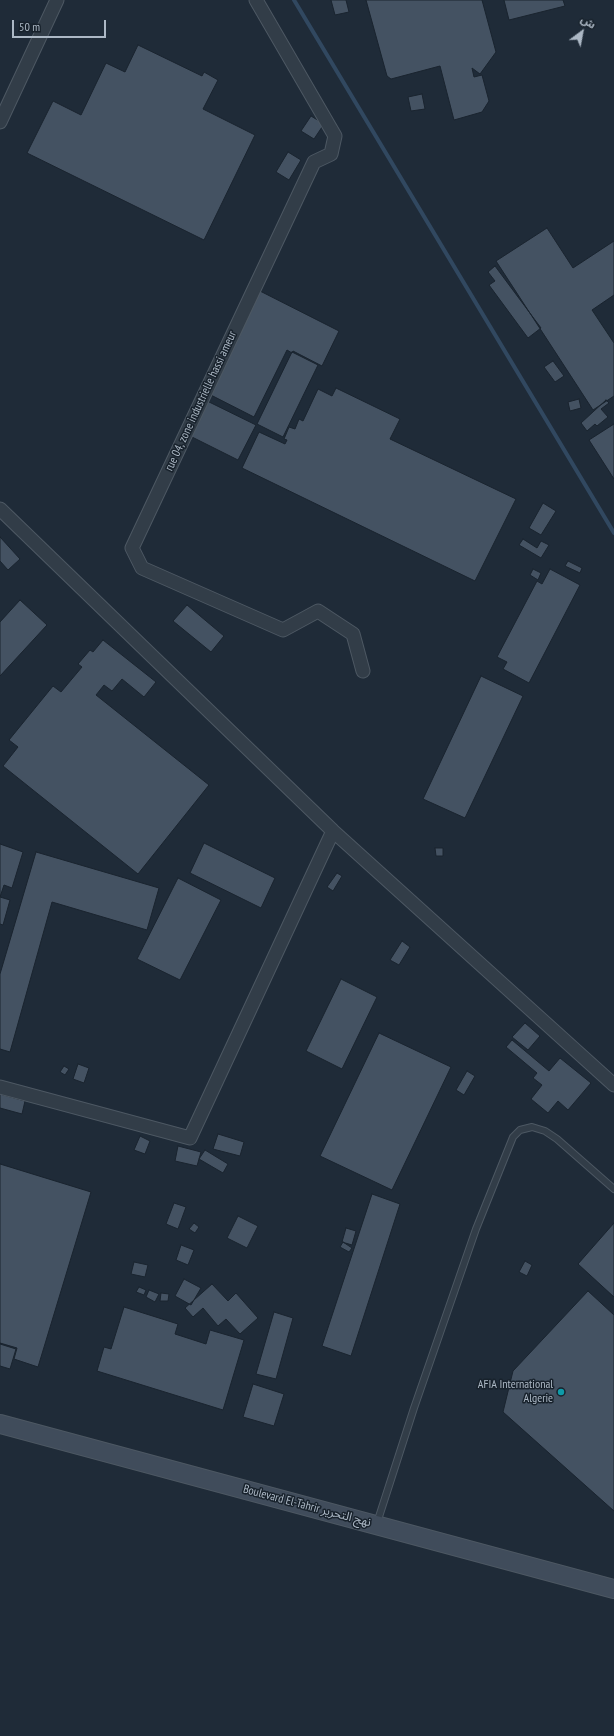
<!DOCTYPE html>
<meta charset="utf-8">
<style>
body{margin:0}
#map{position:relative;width:614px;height:1736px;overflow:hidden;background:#1f2b38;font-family:"PT Sans Narrow","Noto Sans Arabic",sans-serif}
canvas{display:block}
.north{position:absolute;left:562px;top:12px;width:40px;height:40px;-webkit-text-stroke:3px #18222c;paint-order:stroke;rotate:32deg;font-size:11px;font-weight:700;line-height:16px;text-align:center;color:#acb8c5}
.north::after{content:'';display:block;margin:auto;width:14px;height:18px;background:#acb8c5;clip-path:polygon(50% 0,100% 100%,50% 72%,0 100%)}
.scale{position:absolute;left:12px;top:20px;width:94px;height:18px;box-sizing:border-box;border:2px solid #acb8c5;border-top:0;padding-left:5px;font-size:12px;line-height:14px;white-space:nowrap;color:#acb8c5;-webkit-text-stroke:3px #18222c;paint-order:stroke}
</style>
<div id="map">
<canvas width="614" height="1736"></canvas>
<div class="north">ش</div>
<div class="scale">50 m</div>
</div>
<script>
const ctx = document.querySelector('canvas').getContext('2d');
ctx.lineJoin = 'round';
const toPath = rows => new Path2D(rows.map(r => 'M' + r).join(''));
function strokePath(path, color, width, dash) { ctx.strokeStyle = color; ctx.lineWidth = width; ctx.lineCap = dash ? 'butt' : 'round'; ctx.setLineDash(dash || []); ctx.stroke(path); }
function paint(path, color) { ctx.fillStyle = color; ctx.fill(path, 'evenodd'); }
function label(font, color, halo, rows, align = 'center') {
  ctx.font = font + ' "PT Sans Narrow","Noto Sans Arabic",sans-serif'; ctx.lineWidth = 3; ctx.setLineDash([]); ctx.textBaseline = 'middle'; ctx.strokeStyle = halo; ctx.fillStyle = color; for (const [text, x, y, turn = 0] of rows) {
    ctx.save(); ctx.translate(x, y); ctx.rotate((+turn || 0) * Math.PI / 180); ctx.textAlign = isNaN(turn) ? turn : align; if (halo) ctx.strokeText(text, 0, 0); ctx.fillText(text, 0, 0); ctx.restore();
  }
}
const stream = toPath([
 [294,0,614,533]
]);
const building = toPath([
 [331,0,346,0,349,12,335,15,331,0],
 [366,0,482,0,496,52,480,74,472,68,474,77,482,75,489,101,482,112,454,120,440,66,391,79,387,76,366,0],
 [504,0,563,0,565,6,509,20,504,0],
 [138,45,202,76,204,72,218,80,203,109,255,135,204,240,27,153,53,101,81,115,106,63,125,72,138,45],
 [422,94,425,109,411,111,408,97,422,94],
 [311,116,324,124,314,139,301,131,311,116],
 [288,152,301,160,289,180,276,172,288,152],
 [547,228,573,268,614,241,614,295,592,310,614,343,614,396,593,410,496,261,547,228],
 [495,266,541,328,528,338,489,285,495,281,488,272,495,266],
 [258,290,339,331,322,366,293,351,292,353,287,350,254,417,201,390,258,290],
 [292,352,318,365,283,437,257,424,292,352],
 [553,361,564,376,555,382,544,367,553,361],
 [336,388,400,419,390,439,516,499,475,581,242,468,259,432,285,444,287,440,284,439,289,427,295,429,299,419,303,421,318,389,332,396,336,388],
 [203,399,256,425,238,460,186,434,203,399],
 [579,399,581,408,570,411,568,402,579,399],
 [606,400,609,403,601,409,608,417,597,426,595,424,587,431,581,423,606,400],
 [614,424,614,479,589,440,614,424],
 [543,503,556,511,541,535,529,528,543,503],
 [0,537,20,559,8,570,0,561,0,537],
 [523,539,537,548,541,541,549,545,541,558,519,545,523,539],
 [568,561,582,568,580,573,565,566,568,561],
 [533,569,541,573,538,580,530,575,533,569],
 [550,569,580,585,529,683,503,669,507,662,497,657,537,581,542,584,550,569],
 [20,600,47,625,0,676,0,622,20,600],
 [187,605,224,636,211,652,173,621,187,605],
 [103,640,156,682,144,697,122,679,112,691,104,685,96,695,209,785,138,874,3,766,18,747,9,740,53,686,61,692,82,667,78,664,90,650,93,652,103,640],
 [481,676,523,696,465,818,423,799,481,676],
 [204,843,275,878,261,908,190,873,204,843],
 [0,844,23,852,12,888,4,885,0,897,10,900,3,925,0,924,0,844],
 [435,848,443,848,443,856,436,856,435,848],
 [36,852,159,888,147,930,52,902,10,1052,0,1049,0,974,36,852],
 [337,873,342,876,333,891,327,887,337,873],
 [178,878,221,900,180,980,137,959,178,878],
 [402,941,410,947,399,965,390,960,402,941],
 [341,979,377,997,342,1069,306,1051,341,979],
 [525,1023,540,1036,528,1050,512,1037,525,1023],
 [379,1033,451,1067,392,1190,320,1156,379,1033],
 [512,1040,549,1071,560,1058,591,1083,568,1110,558,1101,548,1113,531,1099,542,1085,533,1078,537,1073,506,1047,512,1040],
 [78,1064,89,1068,84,1083,73,1079,78,1064],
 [64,1066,69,1069,65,1075,60,1072,64,1066],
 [467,1071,475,1076,464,1095,456,1090,467,1071],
 [0,1094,25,1101,22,1114,0,1108,0,1094],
 [218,1134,244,1142,240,1156,213,1149,218,1134],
 [140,1136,150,1141,145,1154,134,1150,140,1136],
 [178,1146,201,1152,197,1166,175,1161,178,1146],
 [205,1150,228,1164,223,1173,199,1159,205,1150],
 [0,1164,91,1192,38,1367,14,1359,17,1348,0,1343,0,1164],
 [372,1194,400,1204,351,1356,322,1346,372,1194],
 [174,1203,186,1207,178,1229,166,1224,174,1203],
 [238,1216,258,1226,247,1248,227,1238,238,1216],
 [194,1223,199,1227,195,1233,189,1229,194,1223],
 [614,1223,614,1297,578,1264,614,1223],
 [346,1228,356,1231,352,1245,342,1242,346,1228],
 [343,1242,352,1248,349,1252,340,1247,343,1242],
 [181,1245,194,1250,188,1265,176,1260,181,1245],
 [525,1261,532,1265,527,1276,519,1272,525,1261],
 [134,1262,148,1265,145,1277,131,1274,134,1262],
 [184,1279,201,1288,191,1305,175,1296,184,1279],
 [212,1284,228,1301,236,1293,258,1318,240,1334,226,1319,218,1326,203,1308,193,1317,185,1308,212,1284],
 [139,1287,146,1290,144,1295,136,1292,139,1287],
 [149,1290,159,1294,155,1302,146,1297,149,1290],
 [588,1291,614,1315,614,1511,503,1412,513,1371,588,1291],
 [161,1293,169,1294,168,1301,160,1301,161,1293],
 [124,1307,178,1324,175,1334,206,1344,210,1330,244,1340,223,1410,97,1371,104,1347,111,1349,124,1307],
 [274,1312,293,1318,276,1379,256,1374,274,1312],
 [0,1344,16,1349,10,1369,0,1366,0,1344],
 [253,1384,284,1394,274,1426,243,1417,253,1384]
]);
const service = toPath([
 [377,1523,414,1408,476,1229,513,1137,520,1130,532,1127,545,1131,557,1139,614,1189]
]);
const minor = toPath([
 [256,0,335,136,331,154,314,162,132,548,142,568,283,630,318,611,353,634,363,671],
 [0,122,57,0],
 [0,509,333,831,614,1085],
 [0,1087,190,1138,333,831]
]);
const secondary = toPath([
 [0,1424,614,1589]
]);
const markers = [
 [561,1392,4,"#0f9aa8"]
];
const streetNames = [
 ["rue 04, zone industrielle hassi ameur",201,401,-65],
 ["Boulevard El-Tahrir نهج التحرير",307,1506,15]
];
const poiNames = [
 ["AFIA International",553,1385],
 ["Algerie",553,1399]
];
strokePath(stream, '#314860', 4);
paint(building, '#445262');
strokePath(building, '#1a242f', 1);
strokePath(service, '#4d5863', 8);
strokePath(minor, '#4d5863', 15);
strokePath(secondary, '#4d5863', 20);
strokePath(service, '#323d48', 6);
strokePath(minor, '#323d48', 13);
strokePath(secondary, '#404c5b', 18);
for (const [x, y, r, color] of markers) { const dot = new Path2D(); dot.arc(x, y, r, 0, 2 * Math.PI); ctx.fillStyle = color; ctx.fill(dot); strokePath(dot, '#18222c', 1.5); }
label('12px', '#acb8c5', '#18222c', streetNames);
label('12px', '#acb8c5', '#18222c', poiNames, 'right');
</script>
